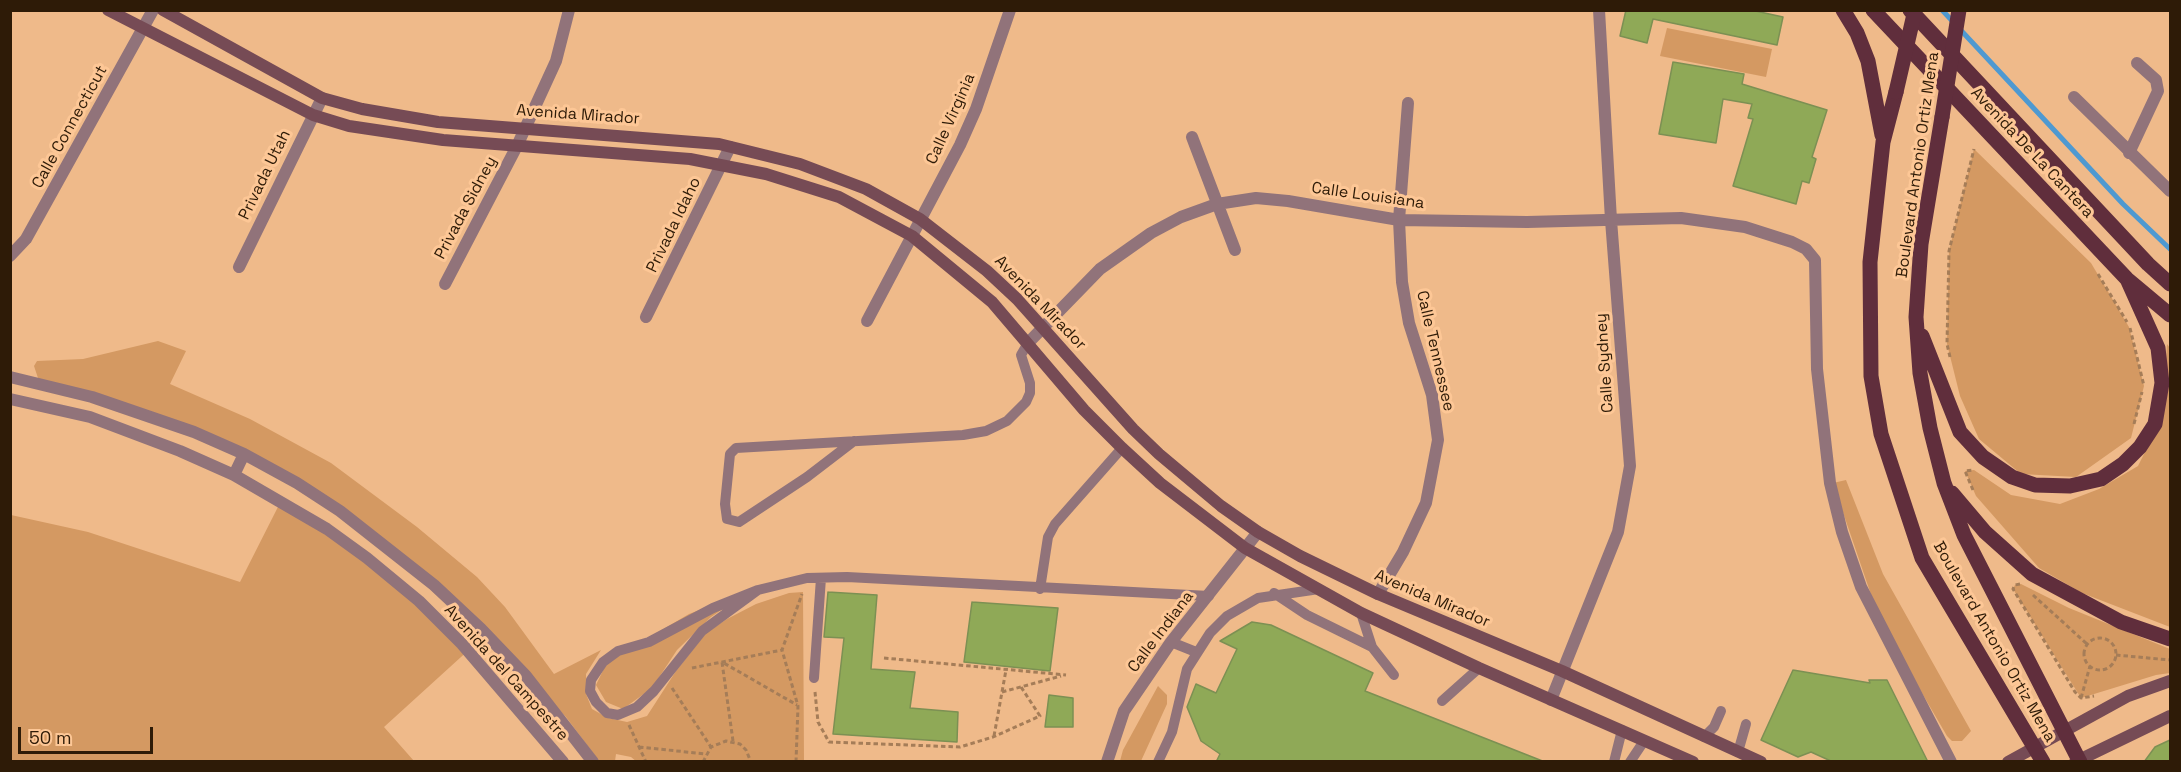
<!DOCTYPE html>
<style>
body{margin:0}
#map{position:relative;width:2181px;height:772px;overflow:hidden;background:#efba8a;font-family:"Space Grotesk",sans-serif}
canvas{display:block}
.frame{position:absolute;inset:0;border:12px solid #2e1b07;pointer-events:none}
.scale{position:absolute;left:18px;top:727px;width:135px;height:27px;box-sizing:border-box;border:3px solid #2e1b07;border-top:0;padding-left:8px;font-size:18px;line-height:21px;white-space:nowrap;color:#2e1b07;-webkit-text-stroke:4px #fdc796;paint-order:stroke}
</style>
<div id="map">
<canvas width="2181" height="772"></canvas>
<div class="frame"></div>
<div class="scale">50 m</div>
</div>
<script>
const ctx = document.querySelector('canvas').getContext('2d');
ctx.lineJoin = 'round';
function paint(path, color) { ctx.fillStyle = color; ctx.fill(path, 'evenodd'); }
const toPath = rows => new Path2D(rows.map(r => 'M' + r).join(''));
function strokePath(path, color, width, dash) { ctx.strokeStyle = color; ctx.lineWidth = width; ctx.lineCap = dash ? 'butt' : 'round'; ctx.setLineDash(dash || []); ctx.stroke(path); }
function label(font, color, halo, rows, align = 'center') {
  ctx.font = font + ' "Space Grotesk",sans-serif'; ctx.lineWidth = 6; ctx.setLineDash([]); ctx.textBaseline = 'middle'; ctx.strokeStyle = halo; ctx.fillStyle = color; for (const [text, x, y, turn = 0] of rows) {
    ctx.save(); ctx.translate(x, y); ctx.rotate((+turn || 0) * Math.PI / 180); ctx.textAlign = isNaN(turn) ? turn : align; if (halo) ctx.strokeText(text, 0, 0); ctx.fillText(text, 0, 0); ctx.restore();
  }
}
const green = toPath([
 [1667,28,1772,49,1766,77,1660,56],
 [1974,149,2091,263,2129,327,2144,386,2131,438,2076,477,2021,474,1979,439,1960,396,1947,344,1949,251],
 [158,341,186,351,170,384,250,419,331,463,417,527,477,577,505,607,554,674,601,650,586,674,586,694,592,709,608,718,627,722,647,716,676,671,706,633,727,619,756,604,789,593,803,592,804,761,637,762,631,757,616,754,615,761,599,761,566,717,445,590,256,456,40,384,34,366,37,361,83,359],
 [2167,344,2170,348,2170,627,2082,593,2039,568,1976,496,1965,471,1974,470,2011,495,2060,504,2099,489,2138,466,2162,418],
 [1846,480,1883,574,1971,731,1962,741,1952,741,1947,736,1880,621,1833,483],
 [283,497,429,604,472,647,384,727,414,761,11,762,11,515,88,532,240,582],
 [2021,584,2069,608,2170,649,2170,673,2156,675,2081,698,2013,589,2015,585],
 [751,590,711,617,677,650,652,688,623,709,606,702,596,685,607,662,689,614],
 [1158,686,1167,695,1167,704,1141,761,1120,761,1123,750]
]);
const stream = toPath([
 [1942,10,2123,204,2170,249]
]);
const building = toPath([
 [1626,10,1751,10,1783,17,1777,45,1653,19,1647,43,1620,36,1626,10],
 [1673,62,1744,74,1742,84,1827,110,1812,157,1816,159,1809,183,1802,181,1796,204,1733,186,1753,119,1748,118,1752,104,1723,99,1716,143,1659,134,1673,62],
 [828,592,877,595,871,669,915,672,910,708,958,712,957,742,833,734,844,638,824,637,828,592],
 [972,602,1058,608,1050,671,964,662,972,602],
 [1252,622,1271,625,1373,673,1365,691,1545,762,1216,762,1220,754,1201,741,1187,707,1196,684,1216,693,1237,649,1220,641,1252,622],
 [1793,670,1870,683,1869,680,1887,680,1928,762,1833,762,1811,752,1798,757,1761,740,1793,670],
 [1049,695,1073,698,1073,727,1045,727,1049,695],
 [2170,740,2170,762,2144,762,2155,747,2170,740]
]);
const path = toPath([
 [2098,274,2127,322],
 [2130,328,2144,386],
 [1950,357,1947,344,1949,251,1974,149],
 [2134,424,2142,392],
 [1973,490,1965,471,1974,470],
 [2020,584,2015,585,2013,589,2075,692,2081,698,2094,696],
 [2033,595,2087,644],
 '2084 654a16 16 0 1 1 32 0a16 16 0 1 1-32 0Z',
 [2116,655,2170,660],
 [884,658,1066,675],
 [692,668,782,650],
 [672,688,711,747],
 [815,692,818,722,829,742,960,747,993,737,1040,716,1021,687],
 [1002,692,1061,676],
 [2081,698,2090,666],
 [629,725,646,762],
 [994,736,1006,670],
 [733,741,722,662,797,705],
 [639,747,706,754],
 [703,762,711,747,726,741,740,744,746,750,751,762],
 [796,762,798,706,782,650,802,594]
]);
const service = toPath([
 [854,441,807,477,739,522,727,519,725,504,730,454,736,448,963,435,986,431,1007,421,1026,402,1030,393,1030,383,1021,355,1028,343],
 [1040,589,1048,537,1055,524,1122,448],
 [758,590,702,631,654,691,637,707,618,715,607,713,596,702,590,691,591,680,603,662,618,651,649,642,713,608,758,590,807,578,847,577,1209,596],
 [1274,593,1307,615,1372,647],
 [1361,613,1372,647,1394,675],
 [1171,642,1196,652],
 [814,678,821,578],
 [1442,701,1479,668],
 [1704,737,1714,727,1721,711],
 [1738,752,1746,724],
 [1158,762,1172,732,1187,669,1210,633,1227,616,1258,598,1319,589],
 [1614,762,1622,730],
 [1630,762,1644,741]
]);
const minor = toPath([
 [2074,97,2170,191],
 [1192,137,1235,250],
 [2129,153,2158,91,2156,80,2137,63],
 [10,256,26,239,153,10],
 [239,267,322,98],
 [445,284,517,146,556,61,569,10],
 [646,317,730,147],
 [867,321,960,145,976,109,1010,10],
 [1028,343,1100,269,1151,233,1181,217,1217,204,1256,198,1288,201,1399,220,1527,222,1681,218,1745,227,1792,242,1806,249,1815,260,1817,369,1830,483,1842,532,1861,587,1951,762],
 [10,377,92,397,194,432,244,454,297,483,340,511,434,585,481,629,526,676,593,762],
 [10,399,90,417,180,451,234,475,327,529,367,558,419,601,462,644,563,762],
 [234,475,244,454],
 [1378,594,1403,552,1426,503,1438,440,1432,395,1409,323,1402,282,1399,220,1408,103],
 [1551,700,1618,532,1630,466,1611,220,1599,10]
]);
const tertiary = toPath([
 [1107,762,1124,711,1171,642,1258,532]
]);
const secondary = toPath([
 [108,10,313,115,349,126,443,140,690,159,766,174,839,197,912,236,992,302,1084,410,1122,448,1160,483,1245,548,1361,613,1479,668,1693,762],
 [163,10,322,98,362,109,438,122,719,144,800,164,866,189,920,219,987,271,1017,299,1133,429,1159,454,1221,506,1258,532,1300,556,1378,594,1562,671,1761,762],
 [2008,762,2128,696,2170,681],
 [2075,762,2170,716]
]);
const primary = toPath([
 [1843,10,1857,33,1868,61,1882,135],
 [1873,10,2127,279,2170,315],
 [1910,10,2148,264,2170,284],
 [1896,92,1883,142,1870,262,1871,376,1881,434,1922,558,2043,762],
 [1942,117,1921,244,1916,317,1920,373,1930,428,1944,483,1964,535,2080,762],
 [1922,336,1960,432,1983,457,2012,477,2035,485,2070,486,2101,479,2123,464,2140,447,2155,424,2162,383,2158,348,2127,279],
 [1952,493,1985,532,2032,574,2121,622,2170,639]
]);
const primaryBridge = toPath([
 [1896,92,1915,10],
 [1942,117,1959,10]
]);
const streetNames = [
 ["Avenida Mirador",578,115,4],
 ["Calle Virginia",951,119,-66],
 ["Calle Connecticut",70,127,-61],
 ["Avenida De La Cantera",2032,153,47],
 ["Boulevard Antonio Ortiz Mena",1918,165,-82],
 ["Privada Utah",265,175,-64],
 ["Calle Louisiana",1368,196,8],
 ["Privada Sidney",466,208,-62],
 ["Privada Idaho",674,225,-64],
 ["Avenida Mirador",1040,303,46],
 ["Calle Tennessee",1435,351,77],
 ["Calle Sydney",1605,363,-94],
 ["Avenida Mirador",1432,599,23],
 ["Calle Indiana",1161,632,-53],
 ["Boulevard Antonio Ortiz Mena",1994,642,60],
 ["Avenida del Campestre",506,673,48]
];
paint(green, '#d49962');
strokePath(stream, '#4e99d1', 5);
paint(building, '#8fa957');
strokePath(building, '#7c9053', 1.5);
strokePath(path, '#a57d58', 3, [4.5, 3]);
strokePath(service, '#91737a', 10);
strokePath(minor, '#91737a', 12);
strokePath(tertiary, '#91737a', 12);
strokePath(secondary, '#764b55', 12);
strokePath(primary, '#602e3c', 15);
strokePath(primaryBridge, '#602e3c', 15);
label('16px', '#2e1b07', '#fdc796', streetNames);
</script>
